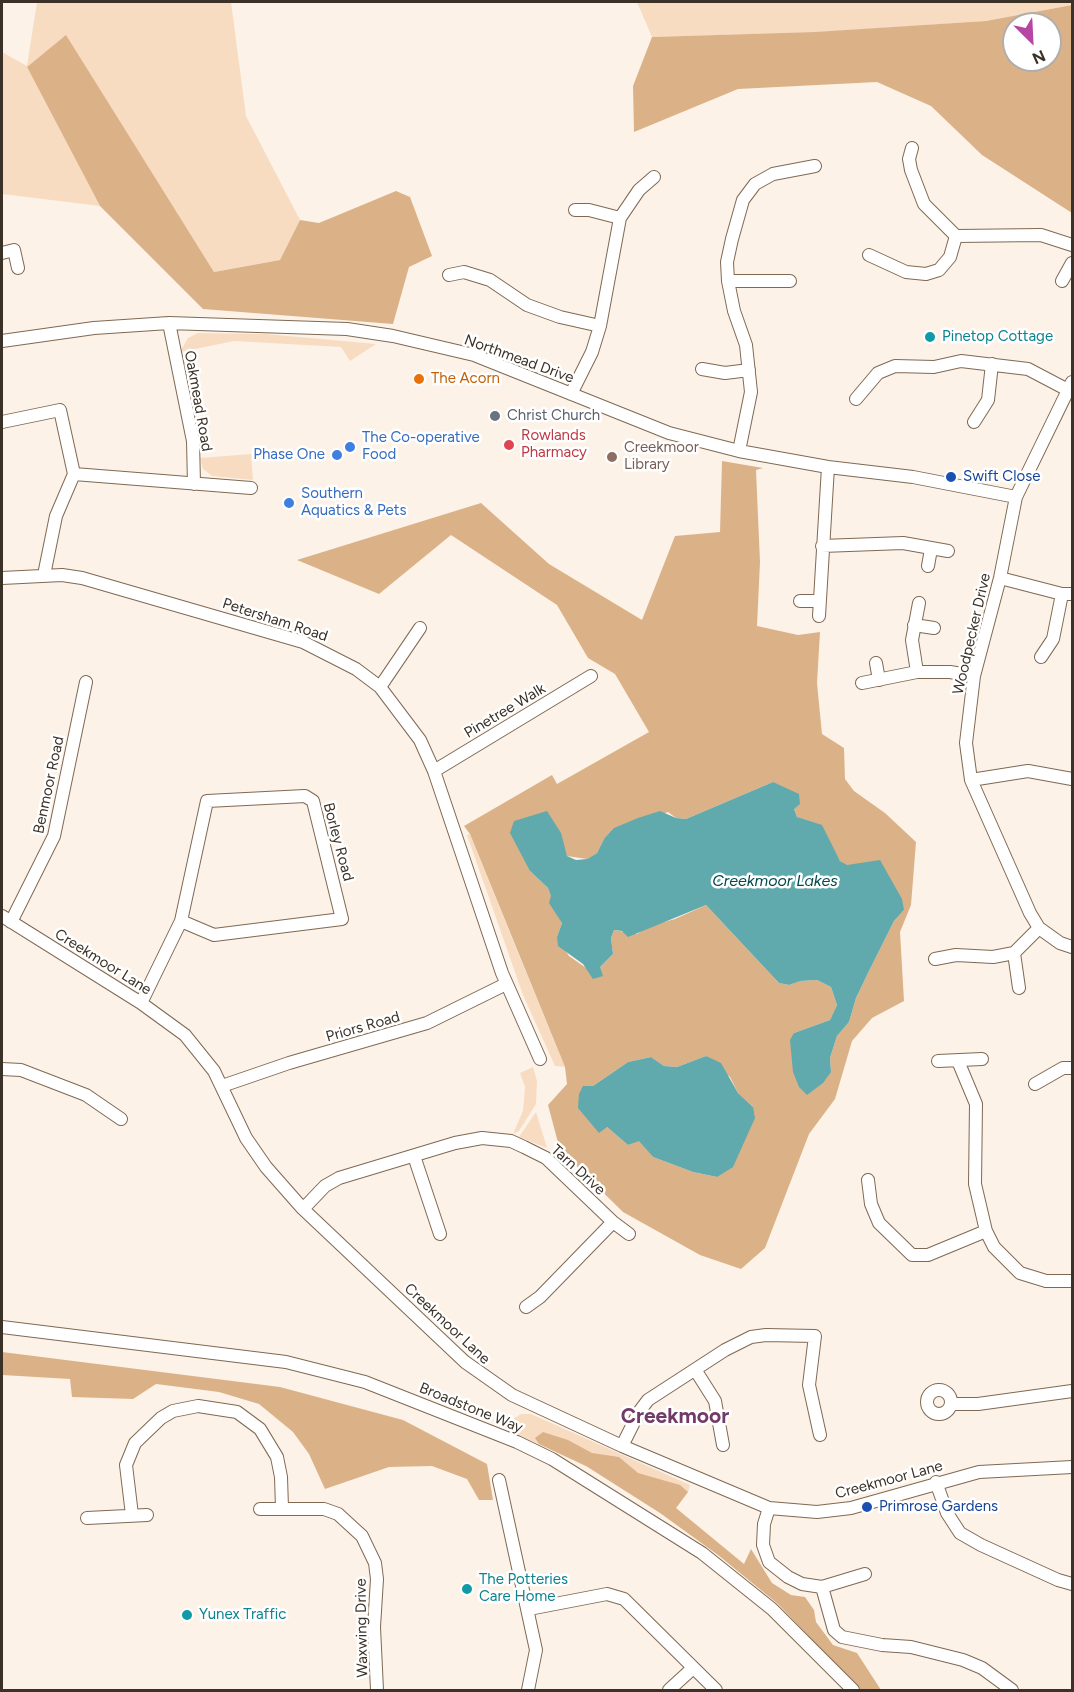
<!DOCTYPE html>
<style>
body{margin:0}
#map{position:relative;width:1074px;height:1692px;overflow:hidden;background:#fcf2e8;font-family:Figtree,sans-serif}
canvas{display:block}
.frame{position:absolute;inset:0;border:3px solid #3b3127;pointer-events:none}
.north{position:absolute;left:1002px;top:12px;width:60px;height:60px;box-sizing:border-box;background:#fff;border:2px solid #b1ada9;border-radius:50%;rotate:156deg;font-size:16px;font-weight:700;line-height:24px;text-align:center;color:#3b3127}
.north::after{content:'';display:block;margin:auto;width:21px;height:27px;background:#b646a3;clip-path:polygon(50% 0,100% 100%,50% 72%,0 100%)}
</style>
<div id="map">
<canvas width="1074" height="1692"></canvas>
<div class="frame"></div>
<div class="north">N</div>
</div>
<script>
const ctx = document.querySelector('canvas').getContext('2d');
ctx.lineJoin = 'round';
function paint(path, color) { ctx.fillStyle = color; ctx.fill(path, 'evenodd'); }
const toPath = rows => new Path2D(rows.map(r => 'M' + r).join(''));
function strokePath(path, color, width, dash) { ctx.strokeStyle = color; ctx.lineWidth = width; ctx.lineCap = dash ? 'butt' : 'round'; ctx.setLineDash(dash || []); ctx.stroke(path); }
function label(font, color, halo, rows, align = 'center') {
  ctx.font = font + ' Figtree,sans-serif'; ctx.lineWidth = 5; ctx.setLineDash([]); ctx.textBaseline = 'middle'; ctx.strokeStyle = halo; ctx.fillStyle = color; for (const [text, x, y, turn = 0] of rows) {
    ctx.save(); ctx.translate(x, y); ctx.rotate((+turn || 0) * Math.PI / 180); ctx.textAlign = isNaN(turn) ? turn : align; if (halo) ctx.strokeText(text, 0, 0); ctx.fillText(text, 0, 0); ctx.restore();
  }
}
const green = toPath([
 [37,2,231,2,246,116,300,220,280,260,214,272,66,36,27,67,100,206,2,194,2,52,27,66],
 [637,2,1072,2,1072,5,986,21,823,32,652,37],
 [198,333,266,334,376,344,350,361,341,347,234,341,180,352,188,338],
 [251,454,253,480,212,476,203,469,200,458],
 [470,834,514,943,565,1067,555,1066,523,995,467,835],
 [533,1067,537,1081,536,1104,519,1131,513,1134,523,1111,525,1087,520,1073],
 [536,1112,547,1148,519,1137],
 [521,1414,531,1414,690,1485,688,1492,676,1508,508,1430,512,1420]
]);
const forest = toPath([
 [1072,5,1072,213,982,155,931,106,877,82,738,89,634,132,633,86,652,37,815,32,986,21],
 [1014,24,1050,24,1050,60,1014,60],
 [66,35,214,272,280,260,300,220,319,223,396,191,410,197,432,256,409,267,393,324,203,309,100,206,27,67],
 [722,461,763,468,756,470,760,562,757,626,798,635,820,632,817,683,822,734,844,748,845,779,854,791,885,813,916,842,911,905,900,932,904,1001,872,1018,852,1041,835,1099,809,1134,765,1248,741,1269,700,1255,623,1212,560,1150,548,1105,567,1084,565,1067,470,834,464,826,552,775,557,784,649,732,615,674,588,658,557,605,451,535,379,594,297,560,481,503,549,564,642,620,675,536,720,532],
 [773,782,794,809,797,817,813,824,840,861,904,910,894,921,868,973,856,998,849,1022,837,1036,830,1058,831,1072,794,1033,830,1020,837,1005,831,987,817,980,799,981,789,985,779,983,706,905,675,919,650,926,637,934,614,930,611,938,613,954,600,967,589,970,569,956,557,937,562,923,548,888,530,871,563,845,567,856,587,859,597,853,604,839,668,812,676,818,686,819],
 [706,1056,730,1077,738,1093,753,1107,717,1177,693,1172,653,1157,639,1140,628,1145,607,1127,583,1087,593,1086,628,1062,651,1057,664,1066,677,1067],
 [2,1352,280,1387,403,1420,487,1464,493,1500,479,1500,467,1479,432,1466,389,1467,325,1489,309,1454,293,1432,259,1404,219,1392,156,1384,133,1399,72,1397,70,1379,2,1375],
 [543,1432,568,1440,592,1453,619,1457,638,1473,680,1485,688,1492,676,1508,744,1564,751,1549,772,1583,791,1595,805,1597,814,1610,816,1622,833,1645,857,1653,881,1690,860,1690,778,1604,718,1555,660,1513,586,1466,539,1444,535,1438]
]);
const water = toPath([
 [773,782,799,794,800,804,794,809,797,817,822,825,840,861,847,865,880,860,902,899,904,910,894,921,868,973,856,998,849,1022,837,1036,830,1058,831,1072,823,1083,807,1095,799,1087,793,1072,790,1040,794,1033,830,1020,837,1005,831,987,817,980,800,981,789,985,779,983,706,905,628,937,622,931,614,930,611,938,613,954,600,967,603,976,593,979,583,964,558,946,557,937,562,923,549,903,551,896,548,888,530,871,510,833,514,821,547,811,561,833,567,856,576,860,587,859,597,853,604,839,614,828,638,818,660,811,676,818,686,819],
 [706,1056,721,1063,738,1093,753,1107,755,1118,733,1167,717,1177,693,1172,653,1157,639,1141,628,1145,607,1127,599,1133,578,1108,579,1094,583,1086,593,1086,628,1062,651,1057,664,1066,677,1067]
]);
const minor = toPath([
 [912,148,909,159,911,170,924,204,956,236],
 [575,210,589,210,620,218],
 [2,253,14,250,18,268],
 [869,255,906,272,926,274,939,270,950,257,956,236,1041,235,1072,245],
 [449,275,464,272,490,280,527,305,560,317,600,326],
 [728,281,790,281],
 [1062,281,1072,263],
 [169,323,193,441,194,484],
 [2,341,94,328,169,323,347,329,393,336,474,355,669,433,739,451,828,467,913,477,1016,497],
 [702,369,725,373,749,370],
 [1072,382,1016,497,1000,578,974,676,966,743,971,780,1030,913,1039,928,1060,943,1072,947],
 [571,394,592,352,600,326,620,218,639,190,654,177],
 [856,399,878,373,895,366,934,367,961,361,1028,369,1068,390],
 [2,422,60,410,74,474,56,516,44,575],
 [974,422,988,400,992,364],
 [739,451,751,392,746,345,734,311,728,281,727,262,732,239,743,200,755,184,773,174,815,166],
 [74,474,251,488],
 [822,546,903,543,948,551],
 [928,566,931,549],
 [2,578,62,575,82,578,303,642,356,669,380,687,420,740,434,771,502,973,540,1059],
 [1000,578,1062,594,1072,594],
 [800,601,819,601],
 [819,616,828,467],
 [914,625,934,628],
 [1041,657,1053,639,1062,594],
 [876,663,879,680],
 [917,672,912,640,919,603],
 [862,683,917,672,950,672,974,676],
 [380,687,420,628],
 [434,771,591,676],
 [971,780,1028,771,1072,779],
 [2,916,141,1003,185,1035,214,1071,246,1138,266,1167,303,1209,465,1362,512,1395,622,1446,769,1508,817,1512,851,1508,979,1472,1072,1467],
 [11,922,54,836,86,682],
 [935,959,956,955,993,957,1014,953],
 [1019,988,1014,953,1039,928],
 [141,1003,181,921,207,801,305,796,313,801,342,919,214,935,181,921],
 [938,1061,982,1059],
 [958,1061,976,1104,975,1184,986,1231,994,1247,1020,1273,1046,1281,1072,1281],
 [2,1069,21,1070,86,1095,121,1119],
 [1035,1084,1063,1068,1072,1068],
 [222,1086,289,1063,427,1023,506,984],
 [414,1156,440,1234],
 [868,1180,871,1204,879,1223,912,1255,928,1255,986,1231],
 [303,1209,325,1186,339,1178,455,1143,482,1138,511,1141,524,1147,546,1158,613,1222,540,1297,526,1307],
 [613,1222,629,1234],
 [2,1327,286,1362,365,1382,517,1442,552,1459,702,1553,772,1609,853,1690],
 [696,1371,715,1401,723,1445],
 '927 1402a12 12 0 1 1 24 0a12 12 0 1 1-24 0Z',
 [952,1404,978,1404,1072,1391],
 [622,1446,639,1412,648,1400,725,1350,751,1337,766,1335,815,1336,809,1385,820,1435],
 [499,1480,536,1650,528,1690],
 [936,1482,947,1513,960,1533,981,1545,1058,1580,1072,1584],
 [769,1508,764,1524,763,1545,769,1562,788,1577,802,1584,822,1587,834,1630,842,1637,882,1645,911,1647,963,1660,982,1668,1012,1690],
 [260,1509,324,1509,338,1514,362,1536,375,1563,377,1579,374,1627,377,1690],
 [132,1515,126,1465,135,1443,161,1418,173,1411,198,1406,237,1412,260,1429,277,1457,281,1477,282,1508],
 [87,1518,147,1515],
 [822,1587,865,1574],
 [529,1609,607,1594,624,1599,716,1690],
 [669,1690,693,1668]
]);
const markers = [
 [930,337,6,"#0f9aa8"],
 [419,379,6,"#e8710a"],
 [495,416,6,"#6b7280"],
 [509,445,6,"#e0444e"],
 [350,447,6,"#3f7fe0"],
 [337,455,6,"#3f7fe0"],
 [612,457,6,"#8d6e63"],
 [951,477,6,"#1a4fb4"],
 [289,503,6,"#3f7fe0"],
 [867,1507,6,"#1a4fb4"],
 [467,1589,6,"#0f9aa8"],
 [187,1615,6,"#0f9aa8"]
];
const cultureNames = [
 ["Pinetop Cottage",942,337],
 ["The Potteries",479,1580],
 ["Care Home",479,1597],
 ["Yunex Traffic",199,1615]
];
const streetNames = [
 ["Northmead Drive",519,359,20],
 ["Oakmead Road",198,401,80],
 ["Petersham Road",275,620,18],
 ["Woodpecker Drive",972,634,-77],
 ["Pinetree Walk",505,711,-31],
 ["Benmoor Road",49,785,-78],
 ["Borley Road",338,842,75],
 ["Creekmoor Lane",103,962,32],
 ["Priors Road",363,1027,-16],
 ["Tarn Drive",578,1170,42],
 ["Creekmoor Lane",447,1324,43],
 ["Broadstone Way",471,1408,22],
 ["Creekmoor Lane",889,1480,-15],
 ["Waxwing Drive",362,1628,-91]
];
const foodNames = [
 ["The Acorn",431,379]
];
const worshipNames = [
 ["Christ Church",507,416]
];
const healthNames = [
 ["Rowlands",521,436],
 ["Pharmacy",521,453]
];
const shopNames = [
 ["The Co-operative",362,438],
 ["Food",362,455],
 ["Phase One",325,455,"right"],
 ["Southern",301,494],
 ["Aquatics & Pets",301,511]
];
const educationNames = [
 ["Creekmoor",624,448],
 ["Library",624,465]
];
const transitNames = [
 ["Swift Close",963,477],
 ["Primrose Gardens",879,1507]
];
const waterNames = [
 ["Creekmoor Lakes",775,881]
];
const districtNames = [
 ["Creekmoor",675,1417]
];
paint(green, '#f7dcc2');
paint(forest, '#dbb288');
paint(water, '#60a9ac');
strokePath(minor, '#7f6953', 14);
strokePath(minor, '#fff', 12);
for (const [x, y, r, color] of markers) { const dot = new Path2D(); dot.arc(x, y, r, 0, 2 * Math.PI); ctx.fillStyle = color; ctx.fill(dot); strokePath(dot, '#fff', 2); }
label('15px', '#0d838f', '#fff', cultureNames, 'left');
label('15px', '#3b3127', '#fff', streetNames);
label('15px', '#c56008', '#fff', foodNames, 'left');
label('15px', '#5b616d', '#fff', worshipNames, 'left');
label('15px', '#be3a42', '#fff', healthNames, 'left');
label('15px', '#366cbe', '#fff', shopNames, 'left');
label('15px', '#785e54', '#fff', educationNames, 'left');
label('15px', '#164399', '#fff', transitNames, 'left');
label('italic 16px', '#01494c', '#fff', waterNames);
label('bold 21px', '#723a68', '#fff', districtNames);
</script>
